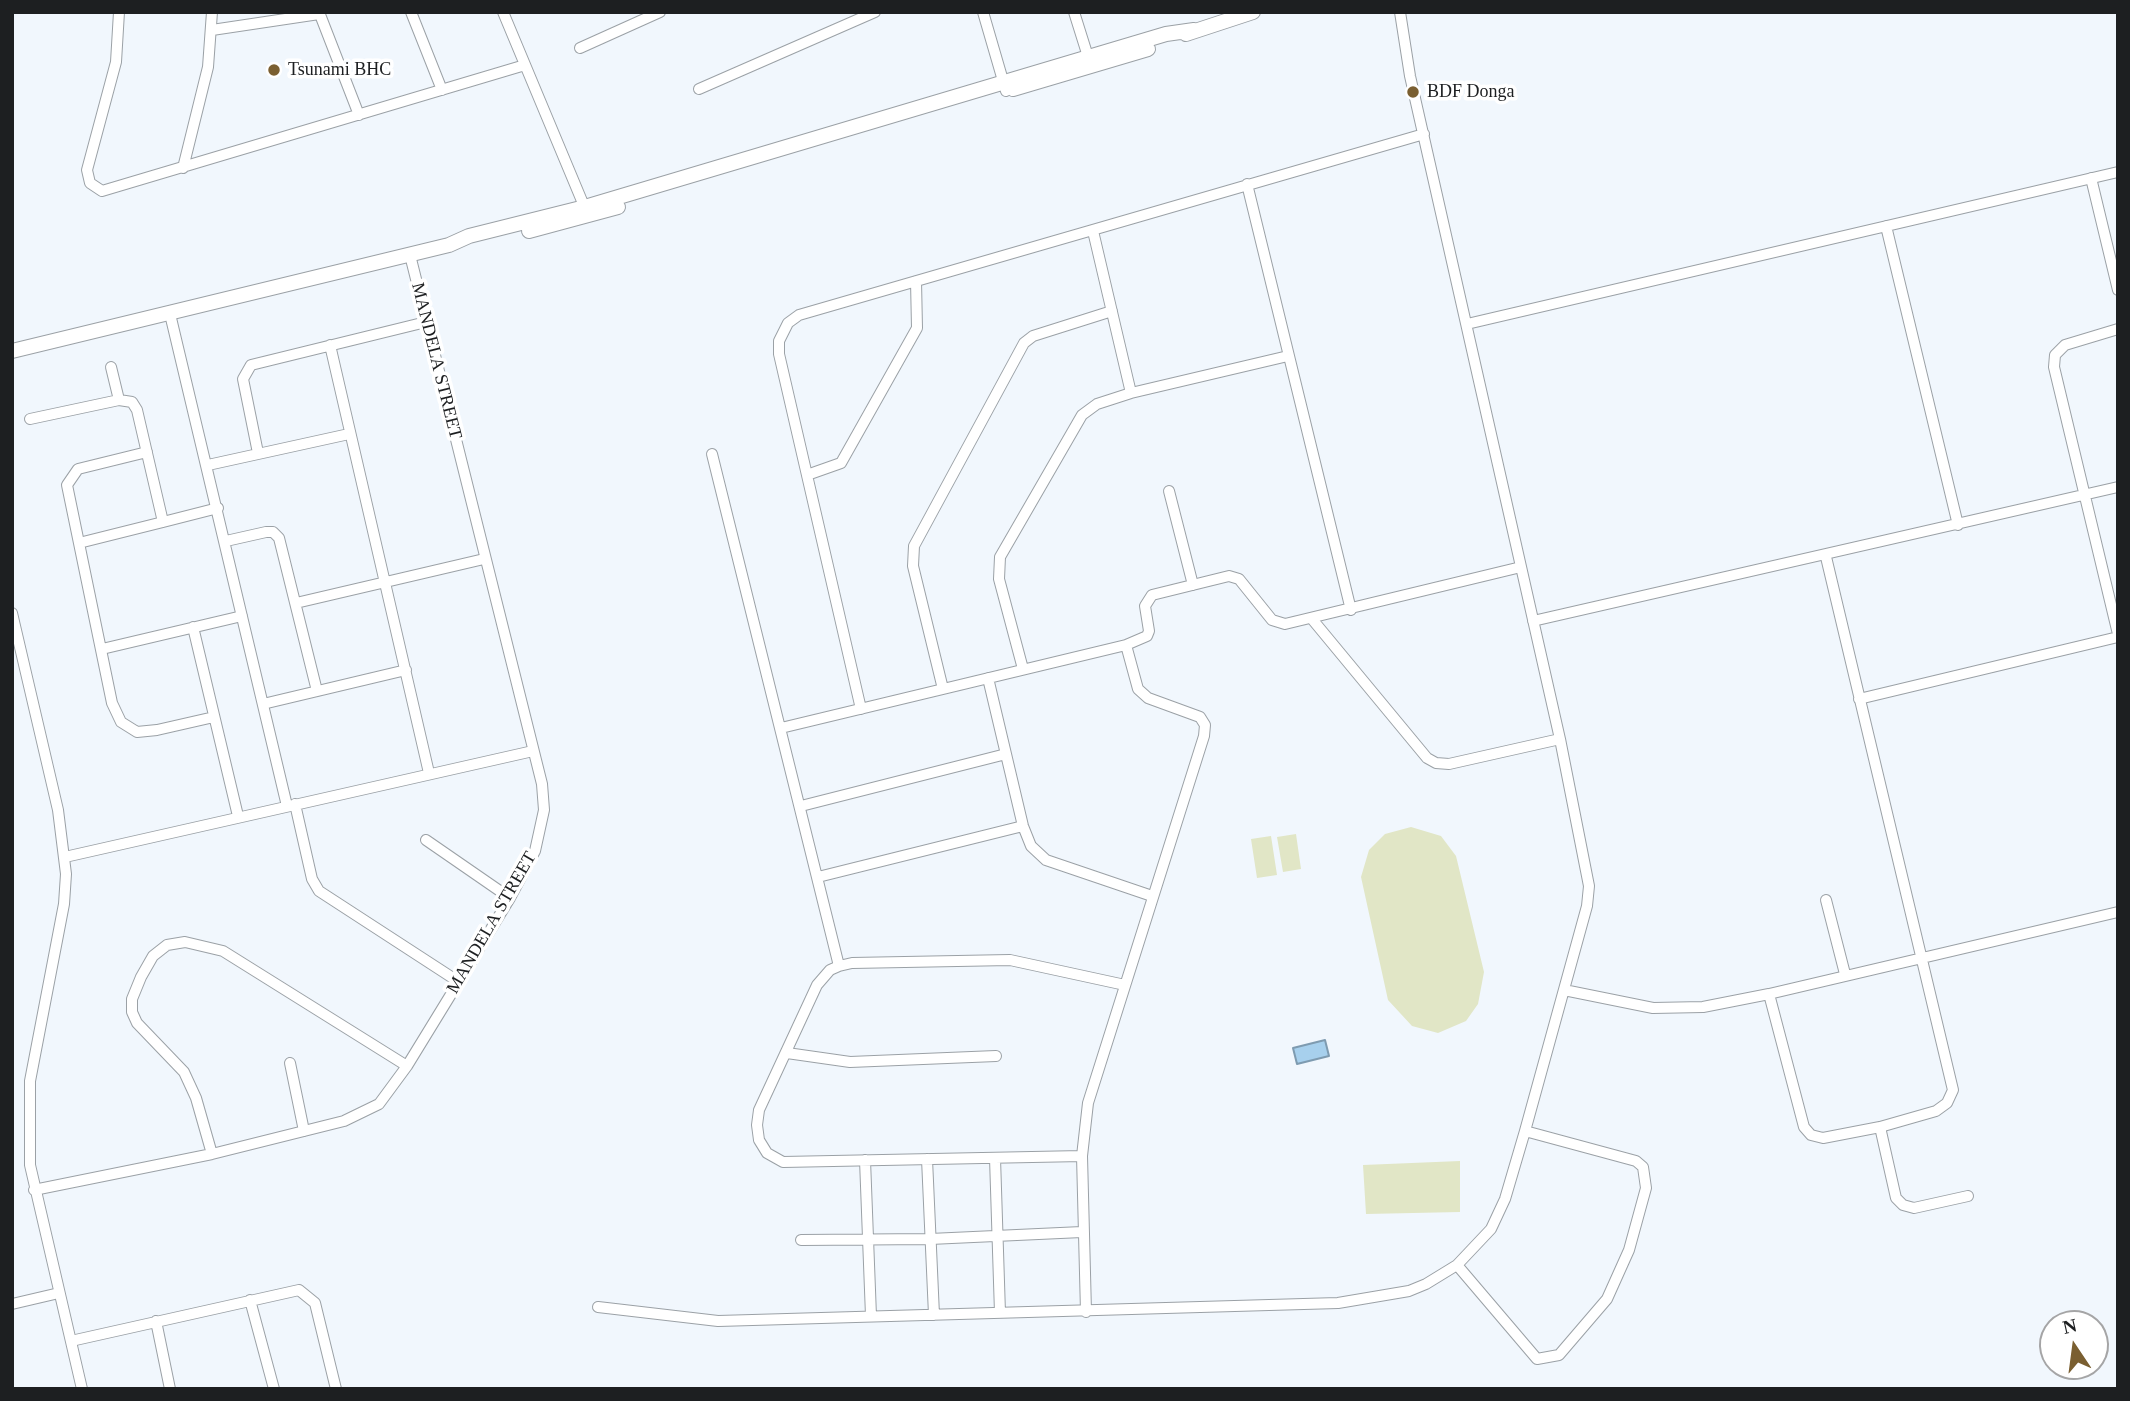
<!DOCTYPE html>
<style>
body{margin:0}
#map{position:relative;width:2130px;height:1401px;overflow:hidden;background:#f1f7fd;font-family:Georgia,serif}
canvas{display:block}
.frame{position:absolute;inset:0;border:14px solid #1d1f21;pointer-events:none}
.north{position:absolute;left:2039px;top:1310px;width:70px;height:70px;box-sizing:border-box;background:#fff;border:2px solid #a5a5a6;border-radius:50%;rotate:347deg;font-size:19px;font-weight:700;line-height:28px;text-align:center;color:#1d1f21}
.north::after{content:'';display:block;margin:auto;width:24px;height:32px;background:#7a5f31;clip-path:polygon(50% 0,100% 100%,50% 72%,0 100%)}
</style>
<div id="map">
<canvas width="2130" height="1401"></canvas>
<div class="frame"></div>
<div class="north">N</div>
</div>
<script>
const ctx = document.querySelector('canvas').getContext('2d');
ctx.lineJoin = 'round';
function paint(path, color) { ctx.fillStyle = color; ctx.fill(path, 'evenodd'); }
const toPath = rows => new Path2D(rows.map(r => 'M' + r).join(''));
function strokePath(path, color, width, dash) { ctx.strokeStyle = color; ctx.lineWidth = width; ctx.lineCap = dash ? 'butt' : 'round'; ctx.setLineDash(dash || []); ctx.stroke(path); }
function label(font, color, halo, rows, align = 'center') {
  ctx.font = font + ' Georgia,serif'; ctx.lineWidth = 7; ctx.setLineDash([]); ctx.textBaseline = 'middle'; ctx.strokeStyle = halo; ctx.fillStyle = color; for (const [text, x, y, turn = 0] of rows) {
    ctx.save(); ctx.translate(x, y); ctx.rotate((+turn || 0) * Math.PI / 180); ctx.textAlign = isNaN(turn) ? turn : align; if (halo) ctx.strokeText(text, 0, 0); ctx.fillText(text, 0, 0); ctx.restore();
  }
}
const green = toPath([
 [1411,827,1441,836,1456,856,1484,972,1478,1004,1466,1021,1438,1033,1412,1026,1388,1000,1361,877,1369,850,1385,834],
 [1296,834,1301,869,1283,872,1277,837],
 [1271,836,1277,875,1257,878,1251,839],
 [1460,1161,1460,1212,1366,1214,1363,1165]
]);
const water = toPath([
 [1325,1040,1329,1056,1297,1064,1293,1048,1325,1040]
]);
const street = toPath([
 [119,12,116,62,87,170,90,183,102,191,525,65],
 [319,12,359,115],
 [411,12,442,90],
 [503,12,587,213],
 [983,12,1006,91],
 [1074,12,1090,63],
 [212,30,319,14],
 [580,48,660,12],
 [699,89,875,12],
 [183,168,208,67,212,12],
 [2091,178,2118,290],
 [1247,184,1351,610],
 [1886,226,1958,525],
 [1093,231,1131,393],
 [170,314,287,806],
 [1467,324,2118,172],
 [2118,329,2065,345,2055,355,2054,367,2118,634],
 [330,345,429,773],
 [111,367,119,400],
 [30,419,119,400,132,402,137,410,163,522,79,543],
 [147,452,78,469,67,485,112,703,121,722,137,732,157,730,214,717],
 [258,453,243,379,251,365,426,322],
 [712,454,839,966],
 [208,465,349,434],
 [807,475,841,463,917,328,916,281],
 [1169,491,1193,585],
 [163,522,218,508],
 [226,541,266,532,273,532,279,538,317,691],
 [296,603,484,559],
 [12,613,58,810,66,874,64,904,30,1081,30,1165,82,1389],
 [1312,619,1427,758,1436,763,1449,764,1560,739],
 [1533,621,2118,487],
 [193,627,238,816],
 [102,649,242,616],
 [1023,669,999,579,1000,557,1082,415,1097,404,1131,393,1288,356],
 [988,678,1023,826,1031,846,1046,860,1152,896],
 [943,689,913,566,914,546,1024,343,1033,336,1112,311],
 [1859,699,2118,637],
 [263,704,406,670],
 [861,709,779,354,779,341,788,323,799,315,1424,134],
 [781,728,1126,645,1147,636,1149,631,1145,606,1152,595,1229,576,1239,579,1272,620,1285,624,1521,567],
 [295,804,312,879,319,891,459,982],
 [801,806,1006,754],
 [426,840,510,898],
 [65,857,533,751],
 [818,877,1023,826],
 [1826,900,1845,974],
 [1564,990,1653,1008,1703,1007,1769,994,2118,912],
 [1769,994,1804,1127,1811,1135,1823,1138,1880,1127,1936,1111,1947,1103,1953,1090,1826,557],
 [787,1053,850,1062,996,1056],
 [290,1063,304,1131],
 [1880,1127,1896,1198,1903,1205,1914,1208,1968,1196],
 [212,1154,196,1098,184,1072,137,1023,132,1012,132,999,141,977,153,956,167,945,185,942,223,951,407,1066],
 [1082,1156,783,1162,767,1153,759,1140,757,1125,759,1110,817,985,830,970,839,966,852,963,1010,960,1125,985],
 [995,1158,1000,1313],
 [927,1159,934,1315],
 [865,1160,871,1316],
 [34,1190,212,1154,344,1121,379,1104,407,1066,510,898,535,851,544,810,542,784,410,255],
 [801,1240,930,1239,1082,1232],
 [1457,1265,1537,1359,1559,1355,1607,1299,1629,1250,1646,1188,1643,1167,1636,1161,1525,1131],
 [250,1300,274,1389],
 [12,1304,59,1293],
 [598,1307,718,1321,1338,1303,1409,1291,1426,1284,1457,1265,1491,1229,1505,1199,1525,1131,1587,906,1589,886,1560,739,1410,76,1400,12],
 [1086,1312,1082,1156,1088,1103,1204,736,1205,725,1200,717,1148,698,1138,689,1126,645],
 [156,1321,170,1389],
 [71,1341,299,1290,315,1303,336,1389]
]);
const secondary = toPath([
 [1186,34,1253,12],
 [1013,89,1148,49],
 [529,231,618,207],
 [12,351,449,245,469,236,585,207,1166,34,1194,30]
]);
const markers = [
 [274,70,7,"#7a5f31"],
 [1413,92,7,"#7a5f31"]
];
const poiNames = [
 ["Tsunami BHC",288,70],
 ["BDF Donga",1427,92]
];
const streetNames = [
 ["MANDELA STREET",436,361,76],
 ["MANDELA STREET",492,923,-60]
];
paint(green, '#e1e6c6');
paint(water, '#a7d0ed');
strokePath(water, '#7e9bb0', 2);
strokePath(street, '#9ba1a6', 12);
strokePath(secondary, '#9ba1a6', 16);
strokePath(street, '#fff', 10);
strokePath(secondary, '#fff', 14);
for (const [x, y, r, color] of markers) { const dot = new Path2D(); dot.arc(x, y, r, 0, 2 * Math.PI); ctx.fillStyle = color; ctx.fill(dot); strokePath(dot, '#fff', 2.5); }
label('18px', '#1d1f21', '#fff', poiNames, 'left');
label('18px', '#1d1f21', '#fff', streetNames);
</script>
